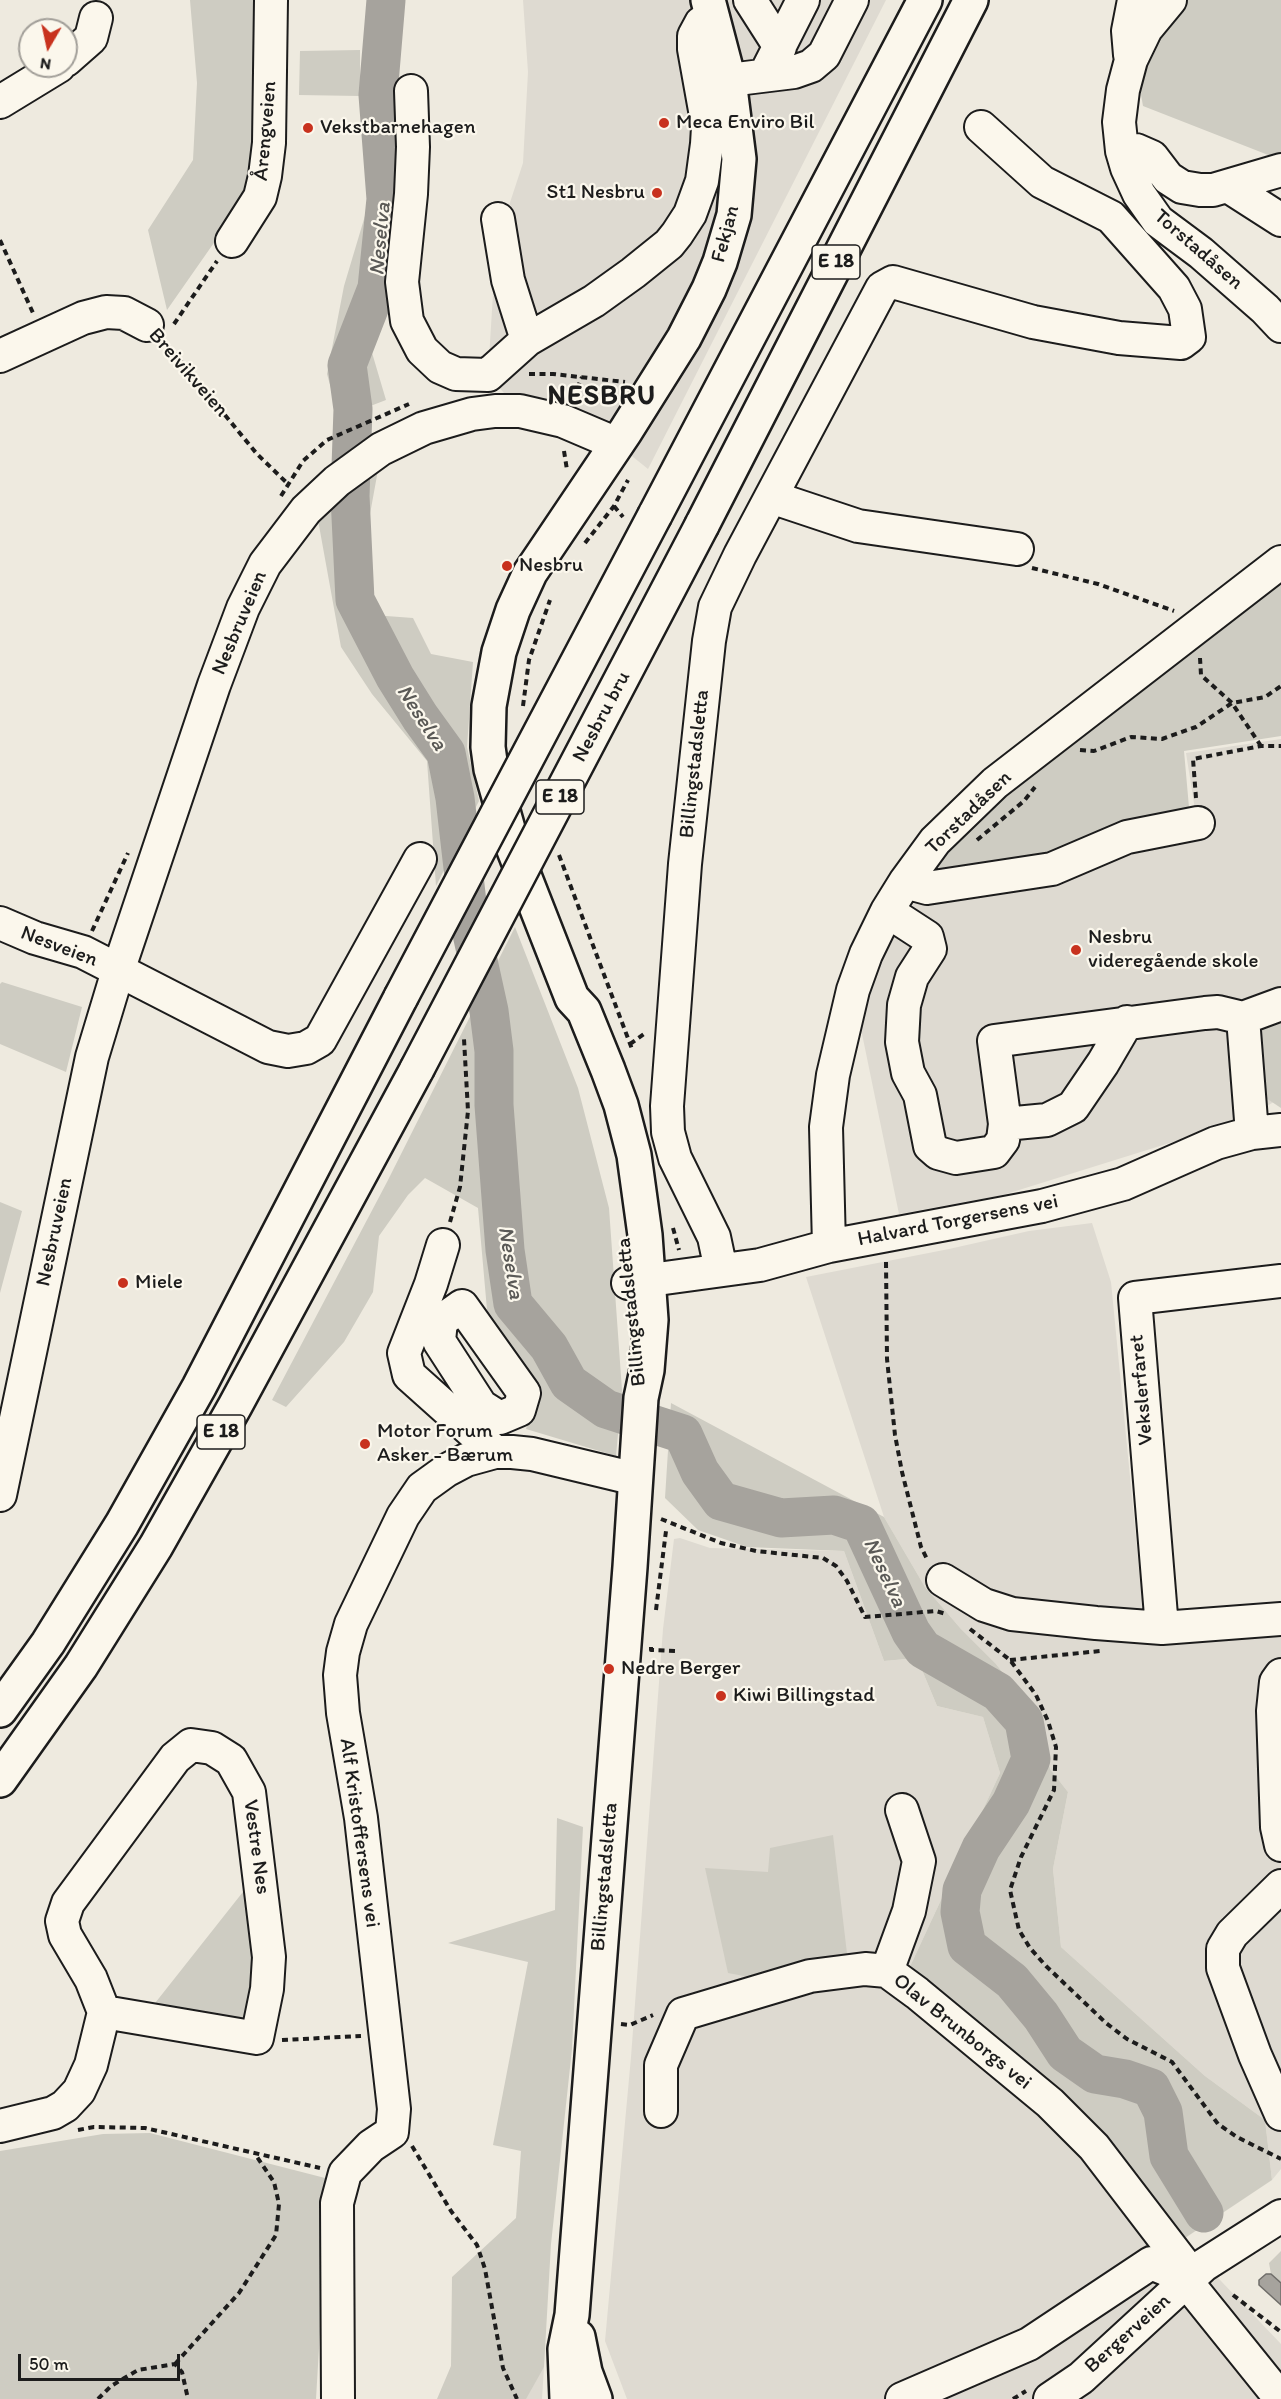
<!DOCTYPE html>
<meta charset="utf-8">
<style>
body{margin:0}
#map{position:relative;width:1281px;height:2399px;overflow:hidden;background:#eeeadf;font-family:Itim,sans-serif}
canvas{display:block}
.north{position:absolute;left:18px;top:18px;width:60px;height:60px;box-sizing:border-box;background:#fbf7ec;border:2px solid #a29f99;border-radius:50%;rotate:189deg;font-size:16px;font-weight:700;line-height:24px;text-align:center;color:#1c1c1c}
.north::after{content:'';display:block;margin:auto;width:21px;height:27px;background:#c8321e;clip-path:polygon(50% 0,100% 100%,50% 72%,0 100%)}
.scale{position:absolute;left:18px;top:2354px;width:162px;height:27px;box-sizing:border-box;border:3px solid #1c1c1c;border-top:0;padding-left:8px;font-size:18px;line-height:21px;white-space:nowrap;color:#1c1c1c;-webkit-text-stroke:4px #fbf7ec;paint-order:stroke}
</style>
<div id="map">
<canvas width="1281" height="2399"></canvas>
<div class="north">N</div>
<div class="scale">50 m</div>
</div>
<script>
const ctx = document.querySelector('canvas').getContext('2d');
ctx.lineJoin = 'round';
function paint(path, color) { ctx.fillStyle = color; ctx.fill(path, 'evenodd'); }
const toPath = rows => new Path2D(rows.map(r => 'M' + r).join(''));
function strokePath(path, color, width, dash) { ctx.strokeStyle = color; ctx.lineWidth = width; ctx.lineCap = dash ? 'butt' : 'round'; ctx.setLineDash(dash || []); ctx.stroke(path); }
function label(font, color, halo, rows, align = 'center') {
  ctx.font = font + ' Itim,sans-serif'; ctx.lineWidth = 4.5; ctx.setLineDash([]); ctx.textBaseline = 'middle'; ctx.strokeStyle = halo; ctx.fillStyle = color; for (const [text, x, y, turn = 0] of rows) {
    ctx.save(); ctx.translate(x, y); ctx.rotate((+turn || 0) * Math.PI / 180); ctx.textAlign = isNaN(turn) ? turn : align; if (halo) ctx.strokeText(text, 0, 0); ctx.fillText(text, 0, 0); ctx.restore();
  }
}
const built = toPath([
 [523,0,886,0,648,469,617,444,520,411,488,375,496,245,523,163,528,72],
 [1281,739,1281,1098,1240,1121,1003,1195,899,1214,853,990,905,882,1197,822,1186,753],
 [1092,1223,1111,1282,1144,1620,1281,1609,1281,2169,1272,2180,1265,2120,1205,2076,1061,1947,1053,1869,1068,1792,1050,1769,1043,1724,996,1664,961,1629,925,1587,884,1517,806,1277,949,1249,1029,1231],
 [680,1538,710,1548,844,1551,884,1661,917,1658,937,1706,983,1717,1000,1773,907,1973,1182,2240,1281,2344,1281,2399,627,2399,605,2341,631,2057,663,1629,674,1539],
 [544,2367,542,2399,500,2399]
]);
const green = toPath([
 [190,0,259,0,255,184,167,310,148,230,193,160,197,83],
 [372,0,404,0,399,51,399,265,395,298,386,305,370,346,386,400,339,418,327,374,344,286,370,199,373,157,364,93],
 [1182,0,1281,0,1281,160,1143,106,1138,78,1170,9],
 [360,50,360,96,299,95,300,51],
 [378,470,366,536,365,592,373,615,413,618,431,654,473,662,467,747,479,801,436,886,427,761,372,694,341,647,318,520],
 [1281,559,1281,736,1184,751,1191,830,903,888,1011,780],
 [515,927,578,1088,609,1208,622,1390,616,1456,526,1429,535,1399,488,1321,478,1208,425,1178,408,1195,379,1236,373,1292,344,1342,286,1407,272,1400,387,1182],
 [2,982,82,1007,66,1072,0,1044,0,984],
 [1281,1023,1281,1108,1266,1098,1254,1032],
 [0,1202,22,1211,0,1293],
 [671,1403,884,1517,925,1587,961,1629,996,1664,1043,1724,1050,1769,1068,1792,1053,1869,1061,1947,1205,2076,1265,2120,1272,2180,1182,2240,907,1973,1000,1773,983,1717,937,1706,917,1658,884,1661,844,1551,747,1547,698,1530,665,1498],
 [557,1818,583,1827,572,2049,551,2244,544,2367,526,2399,437,2399,451,2366,452,2277,516,2218,521,2151,493,2145,528,1962,448,1943,555,1910],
 [833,1835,848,1962,760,1979,728,1973,705,1868,768,1872,770,1848],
 [250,1883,261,1974,245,2026,148,2012],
 [150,2133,329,2179,316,2399,0,2399,0,2151,103,2134],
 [1281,2251,1281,2283,1271,2274,1269,2263]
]);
const water = toPath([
 [1266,2274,1271,2274,1281,2283,1281,2305,1259,2285,1259,2280,1266,2274]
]);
const river = toPath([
 [386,0,378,95,386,199,377,288,347,365,353,409,350,496,355,600,395,677,420,717,446,753,455,798,469,920,489,1011,494,1051,494,1105,505,1250,513,1304,549,1347,569,1383,606,1409,683,1434,700,1472,721,1501,781,1518,834,1515,861,1524,911,1632,923,1649,998,1692,1024,1721,1031,1759,1011,1803,981,1848,962,1890,960,1912,967,1946,1012,1981,1041,2016,1065,2053,1095,2074,1125,2079,1151,2088,1163,2112,1169,2156,1204,2213]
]);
const path = toPath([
 [0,240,33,313],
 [174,324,217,261],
 [165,342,257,454,288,484],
 [529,374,553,374,625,382],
 [573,398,582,377],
 [564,451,567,470],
 [281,496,303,461,327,440,409,404],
 [614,506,623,517],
 [585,543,614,506,628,480],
 [1032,568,1098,584,1174,611],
 [1200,658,1201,675,1232,703,1265,697,1281,686],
 [523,706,529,660,550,600],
 [1080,750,1094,751,1131,737,1162,739,1196,727,1232,703,1261,746],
 [1196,798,1193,759,1261,746,1281,746],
 [977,840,1024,801,1035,787],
 [559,855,632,1049],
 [92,931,128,853],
 [630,1044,644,1034],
 [450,1222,460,1187,468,1111,464,1039],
 [673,1228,679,1250],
 [886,1262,887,1359,895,1435,902,1472,921,1547,928,1561],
 [661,1519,721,1543,756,1551,823,1558,836,1566,847,1581,865,1617,936,1611,946,1614],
 [656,1610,666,1531],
 [970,1629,1010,1660,1036,1695,1048,1721,1056,1747,1054,1790,1021,1857,1010,1890,1019,1930,1030,1948,1046,1966,1106,2023,1127,2039,1172,2062,1218,2124,1237,2137,1281,2159],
 [651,1647,651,1650,677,1651],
 [1010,1660,1100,1651],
 [621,2024,630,2025,653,2015],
 [282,2040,361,2036],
 [78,2130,94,2127,145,2128,320,2168],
 [412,2146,451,2211,477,2245,485,2269,503,2368,517,2399],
 [1233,2295,1281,2332],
 [175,2364,239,2293,276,2235,279,2204,274,2182,255,2154],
 [98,2399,111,2386,138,2370,175,2364,182,2372,188,2399],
 [1013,2399,1026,2391]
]);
const minor = toPath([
 [750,0,780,47],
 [1170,0,1146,29,1131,60,1123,90,1119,122,1122,151,1127,168,1139,194,1158,221,1201,253,1265,309,1281,326],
 [1130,55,1128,31,1134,0],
 [66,60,91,38,96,18],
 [765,75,803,0],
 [729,80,794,72,811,66,824,55,852,0],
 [411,91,413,147,411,194,402,282,407,321,422,350,440,367,456,374,488,375,527,340,594,301,633,273,669,244,677,234,690,214,702,181,707,144,708,127,694,49,694,36,701,23,713,19],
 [0,102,59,66],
 [1122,151,1136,150,1152,157,1168,178,1182,187,1200,190,1213,190,1281,170],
 [1228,186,1281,220],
 [498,219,508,280,527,340],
 [232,241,260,197,265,176,269,143,271,0],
 [0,356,83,318,106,312,124,313,147,325],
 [771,497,858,526,1017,549],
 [905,882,927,888,1052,869,1127,837,1198,823],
 [887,911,927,937,930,949,912,977,904,1005,902,1042,908,1073,920,1095,930,1146,938,1153,956,1158,994,1152,1003,1140,1005,1124,994,1041,1205,1013,1218,1012,1243,1018],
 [0,923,35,938,83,952,268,1047,288,1051,306,1048,320,1040,420,859],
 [1005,1124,1047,1120,1073,1107,1103,1063,1127,1022],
 [1252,1133,1243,1018,1281,1004],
 [443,1245,431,1284,404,1353,409,1375,495,1452],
 [829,1246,826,1127,833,1075,853,990,866,954,887,911,905,882,935,841,995,783,1281,562],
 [721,1270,714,1237,675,1158,668,1132,667,1106,685,864,709,641,715,607,740,555,882,288,893,282,1033,322,1119,338,1181,343,1189,337,1185,309,1174,288,1111,217,1042,182,981,127],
 [628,1283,760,1265,829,1246,1042,1206,1123,1184,1216,1143,1252,1133,1281,1130],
 [462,1306,524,1393,519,1410,500,1418,481,1406,439,1341,441,1321,462,1306],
 [0,1495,92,1057,118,971,214,685,243,608,265,564,306,510,337,481,381,449,424,428,472,414,495,411,520,411,563,421,617,444],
 [943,1580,984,1605,1012,1614,1096,1623,1162,1628,1281,1619],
 [1162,1628,1135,1298,1281,1281],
 [1281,1675,1276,1682,1273,1711,1277,1827,1281,1845],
 [1281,1886,1232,1934,1223,1949,1223,1968,1255,2055,1281,2114],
 [887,1971,909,1911,919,1861,902,1810],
 [661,2111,661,2065,683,2014,810,1976,865,1969,887,1971,917,1993,1050,2103,1094,2147,1192,2275],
 [0,2126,53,2113,65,2106,79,2091,91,2065,104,2012,91,1979,65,1935,62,1921,68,1903,175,1758,191,1745,212,1748,231,1760,249,1792,269,1957,267,1989,257,2038,104,2012],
 [1186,2281,1281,2399],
 [338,2399,337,2203,345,2173,371,2146,392,2132,394,2109,361,1818,343,1713,340,1675,343,1652,351,1624,403,1516,422,1488,447,1470,466,1460,495,1452,512,1452,532,1454,636,1479],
 [902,2399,1029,2344,1151,2263,1168,2270,1182,2284],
 [1050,2399,1081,2378,1204,2265,1281,2216]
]);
const major = toPath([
 [578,2337,585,2372,595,2399],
 [567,2399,565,2349,572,2315,630,1567,641,1398,647,1370,651,1320,645,1235,634,1155,621,1105,608,1070,584,1011,572,998,514,850,491,769,488,747,489,706,499,652,513,610,530,573,625,432,684,338,709,289,720,262,734,215,739,159,729,80,708,0]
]);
const highway = toPath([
 [655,515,925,0],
 [702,525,971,0],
 [0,1710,48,1643,122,1524,199,1387,401,997],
 [0,1780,81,1666,156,1546,235,1406,417,1069]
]);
const highwayBridge = toPath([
 [401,997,655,515],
 [417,1069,702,525]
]);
const markers = [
 [664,123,6,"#c8321e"],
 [308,128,6,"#c8321e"],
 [657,193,6,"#c8321e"],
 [507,566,6,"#c8321e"],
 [1076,950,6,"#c8321e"],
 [123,1283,6,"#c8321e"],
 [365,1444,6,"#c8321e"],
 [609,1669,6,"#c8321e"],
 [721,1696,6,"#c8321e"]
];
const shields = [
 [836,262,48],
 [560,797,48],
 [221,1432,48]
];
const shieldNames = [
 ["E 18",836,262],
 ["E 18",560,797],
 ["E 18",221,1432]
];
const poiNames = [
 ["Meca Enviro Bil",676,123],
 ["Vekstbarnehagen",320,128],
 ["St1 Nesbru",645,193,"right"],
 ["Nesbru",519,566],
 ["Nesbru",1088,938],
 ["videregående skole",1088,962],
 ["Miele",135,1283],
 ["Motor Forum",377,1432],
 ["Asker - Bærum",377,1456],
 ["Nedre Berger",621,1669],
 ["Kiwi Billingstad",733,1696]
];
const streetNames = [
 ["Årengveien",266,131,-85],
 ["Fekjan",726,234,-75],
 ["Torstadåsen",1198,250,41],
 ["Breivikveien",188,373,49],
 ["Nesbruveien",240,623,-67],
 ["Nesbru bru",602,717,-62],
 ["Billingstadsletta",695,764,-84],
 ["Torstadåsen",969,813,-44],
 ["Nesveien",59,947,21],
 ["Halvard Torgersens vei",958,1221,-11],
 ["Nesbruveien",55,1232,-78],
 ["Billingstadsletta",632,1312,-96],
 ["Vekslerfaret",1142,1390,-95],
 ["Alf Kristoffersens vei",359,1833,82],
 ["Vestre Nes",256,1847,82],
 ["Billingstadsletta",605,1877,-85],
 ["Olav Brunborgs vei",962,2032,39],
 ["Bergerveien",1128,2334,-42]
];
const waterNames = [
 ["Neselva",381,239,-85],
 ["Neselva",421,718,57],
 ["Neselva",510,1263,81],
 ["Neselva",884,1573,65]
];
const districtNames = [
 ["NESBRU",602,397]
];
paint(built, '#dedad1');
paint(green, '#ceccc2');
paint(water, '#a6a39d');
strokePath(water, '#6f6d69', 1.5);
strokePath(river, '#a6a39d', 39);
strokePath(minor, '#1c1c1c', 36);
strokePath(major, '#1c1c1c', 38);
strokePath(highway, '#1c1c1c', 38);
strokePath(path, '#1c1c1c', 4, [6, 4.5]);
strokePath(minor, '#fbf7ec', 32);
strokePath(major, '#fbf7ec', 33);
strokePath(highway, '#fbf7ec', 33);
strokePath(highwayBridge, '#1c1c1c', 38, []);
strokePath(highwayBridge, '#fbf7ec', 33);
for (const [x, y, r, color] of markers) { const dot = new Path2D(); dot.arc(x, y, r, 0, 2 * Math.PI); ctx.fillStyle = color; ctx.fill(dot); strokePath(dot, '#fbf7ec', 2); }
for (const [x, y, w] of shields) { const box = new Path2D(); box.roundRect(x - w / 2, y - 17, w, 34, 4.5); ctx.fillStyle = '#fbf7ec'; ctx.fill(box); strokePath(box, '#1c1c1c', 1.5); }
label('bold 20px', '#1c1c1c', null, shieldNames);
label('21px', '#1c1c1c', '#fbf7ec', poiNames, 'left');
label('21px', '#1c1c1c', '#fbf7ec', streetNames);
label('italic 22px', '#5a5956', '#fbf7ec', waterNames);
ctx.letterSpacing = '1.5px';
label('bold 27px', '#1c1c1c', '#fbf7ec', districtNames);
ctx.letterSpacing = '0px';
</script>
